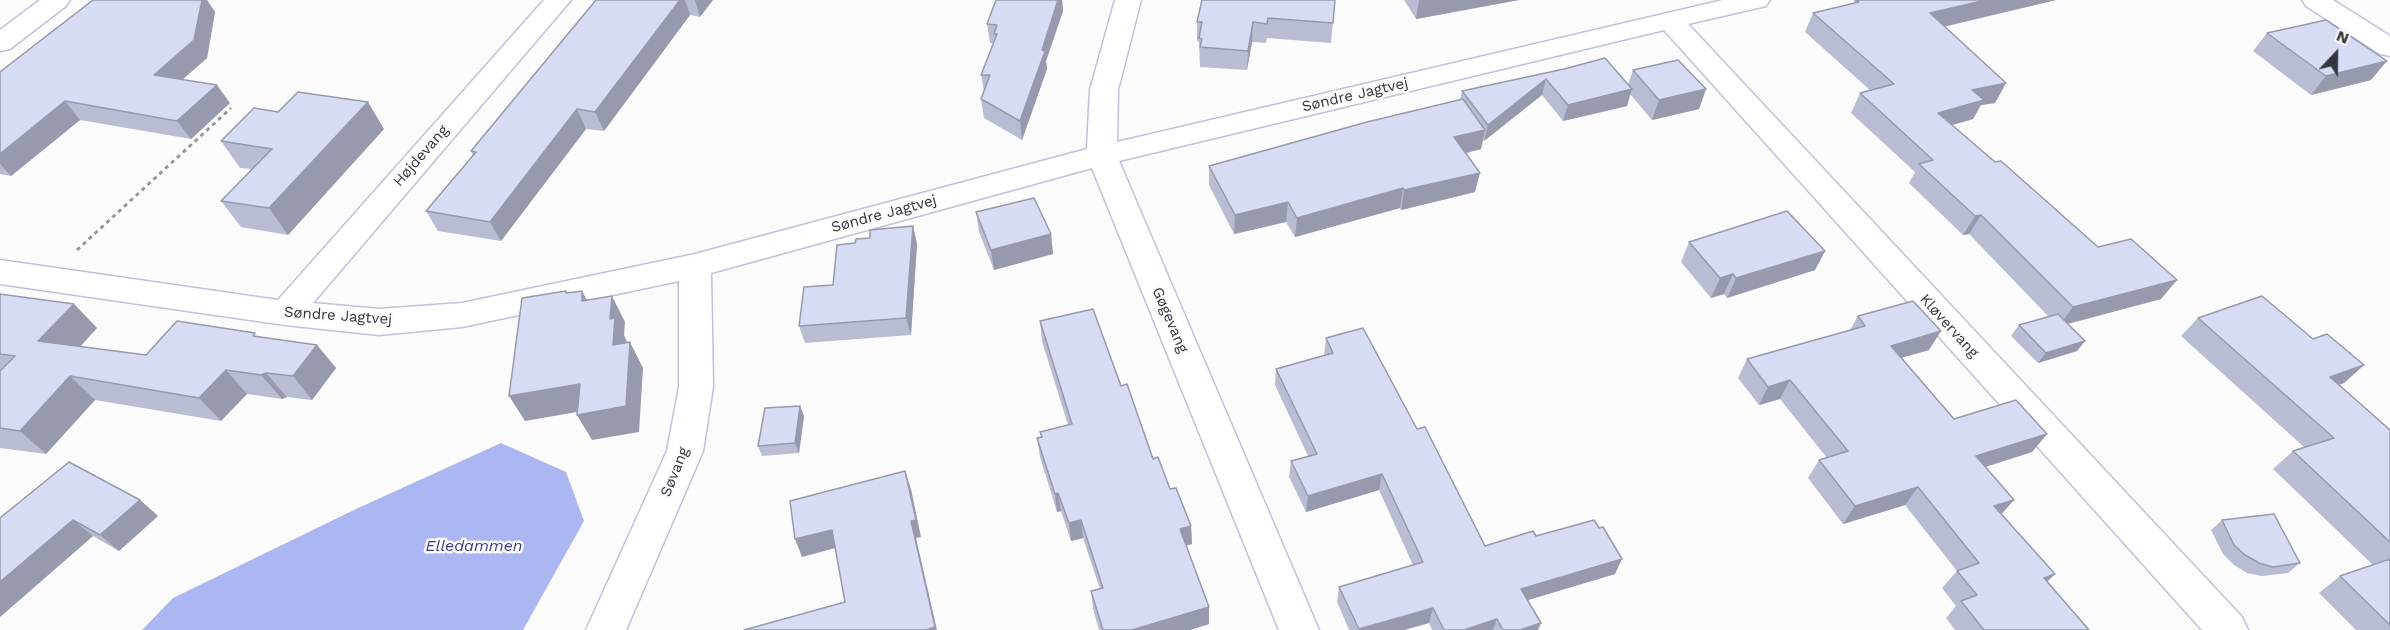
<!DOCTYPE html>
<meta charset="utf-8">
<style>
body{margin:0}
#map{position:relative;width:2390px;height:630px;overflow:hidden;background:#fbfbfb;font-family:"Work Sans",sans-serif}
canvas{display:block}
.north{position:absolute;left:2306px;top:24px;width:60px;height:60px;-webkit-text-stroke:4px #fbfbfb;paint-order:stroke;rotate:22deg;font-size:16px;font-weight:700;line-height:24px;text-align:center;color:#33353f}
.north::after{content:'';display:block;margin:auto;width:21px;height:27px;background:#33353f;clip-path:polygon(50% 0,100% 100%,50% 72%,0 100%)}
</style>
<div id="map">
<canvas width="2390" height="630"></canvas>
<div class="north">N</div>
</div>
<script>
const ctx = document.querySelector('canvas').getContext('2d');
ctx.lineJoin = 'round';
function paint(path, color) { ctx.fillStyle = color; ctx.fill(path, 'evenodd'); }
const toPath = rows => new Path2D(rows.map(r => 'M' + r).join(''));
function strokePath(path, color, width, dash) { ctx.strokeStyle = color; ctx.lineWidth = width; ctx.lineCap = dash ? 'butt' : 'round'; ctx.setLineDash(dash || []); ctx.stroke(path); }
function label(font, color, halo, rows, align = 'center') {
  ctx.font = font + ' "Work Sans",sans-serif'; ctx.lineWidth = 5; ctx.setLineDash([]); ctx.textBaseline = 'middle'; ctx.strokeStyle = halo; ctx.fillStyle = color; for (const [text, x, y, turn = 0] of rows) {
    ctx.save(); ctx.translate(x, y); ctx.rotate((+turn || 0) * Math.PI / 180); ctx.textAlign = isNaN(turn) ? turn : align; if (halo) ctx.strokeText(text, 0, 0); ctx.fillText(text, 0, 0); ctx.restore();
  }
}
const water = toPath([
 [501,443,566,472,584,521,523,630,142,630,173,598,356,509]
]);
const path = toPath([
 [77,250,231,108]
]);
const street = toPath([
 [40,0,70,0,66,6,10,49,0,51,0,30,40,0],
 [544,0,571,0,313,303,379,309,462,303,695,254,1087,149,1090,90,1115,0,1141,0,1118,90,1117,142,1723,0,1770,0,1766,6,1688,24,2242,617,2248,630,2202,630,1664,30,1119,161,1319,630,1279,630,1092,168,711,273,713,387,703,451,626,630,586,630,667,451,679,387,679,281,462,327,379,335,285,325,0,284,0,260,278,300,544,0],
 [2302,0,2333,0,2390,36,2390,56,2380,54,2306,6,2302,0]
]);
const wall = toPath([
 [93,0,207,0,215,12,207,58,183,79,230,103,191,139,80,120,11,176,0,174,0,72],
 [596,0,713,0,700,17,690,15,604,131,586,129,501,241,438,231,426,211,473,156,471,151],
 [996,0,1062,0,1063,11,1046,61,1047,69,1022,140,984,118,981,99,984,91,981,75,994,43,990,43,987,24],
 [1335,0,1331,43,1267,38,1266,43,1252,42,1247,70,1200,67,1199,42,1197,41,1197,22],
 [1404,0,1519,0,1416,19],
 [1854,0,2056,0,1944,27,2006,83,1995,103,1981,105,1973,119,1952,125,1995,162,2161,299,2068,324,2085,341,2077,351,2038,363,2011,336,2019,325,2049,317,1969,234,1963,235,1909,183,1915,172,1851,113,1860,93,1871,91,1805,32,1813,13,1853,4],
 [2267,33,2371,80,2311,95,2253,51],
 [1564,69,1628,85,1633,70,1706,89,1699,109,1652,120,1630,94,1627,106,1563,121,1542,95,1484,141,1483,140,1481,149,1466,153,1475,192,1401,210,1400,208,1295,237,1286,222,1234,234,1209,185,1209,166,1460,100,1462,91],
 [384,129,288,235,241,227,221,201,252,169,240,168,221,141],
 [976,212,1051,234,1053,254,994,270,979,232],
 [913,226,917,244,911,335,805,343,799,326,833,285,855,243,870,238],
 [1689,242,1825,251,1815,270,1727,298,1724,294,1711,298,1681,262],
 [0,294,74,304,97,328,80,347,146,355,258,337,317,345,336,368,312,400,287,397,282,399,247,394,221,421,95,400,46,454,0,448],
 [1858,316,1929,350,1901,358,1954,419,2047,434,2032,452,1986,467,2002,514,2048,582,2089,630,1955,630,1946,618,1956,606,1942,588,1957,571,1905,505,1843,524,1808,478,1819,460,1827,458,1780,399,1759,405,1738,378,1747,359,1850,330],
 [2198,318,2313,339,2364,365,2344,383,2339,385,2390,430,2390,630,2356,630,2319,593,2340,576,2373,565,2273,469,2293,451,2304,447,2181,336],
 [1040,321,1121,386,1153,459,1191,526,1192,544,1186,546,1209,607,1209,624,1190,630,1099,630,1093,609,1091,591,1100,589,1083,538,1071,541,1061,511,1057,512,1040,457,1037,438,1041,437,1040,432,1068,425,1042,341],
 [1326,338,1417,429,1485,546,1536,536,1615,574,1527,600,1541,623,1538,630,1432,630,1429,623,1404,630,1349,630,1337,602,1339,587,1413,565,1379,490,1306,512,1289,477,1291,461,1308,456,1275,385,1276,369,1324,355],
 [804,416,799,453,762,456,758,446],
 [140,500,158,516,119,551,93,536,0,617,0,518],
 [2222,520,2300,563,2288,573,2262,576,2247,573,2234,565,2223,554,2211,530]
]);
const shadedWall = toPath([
 [202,0,207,0,215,12,207,58,167,93,154,75],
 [680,0,685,0,690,15,604,131,595,112],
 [695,0,713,0,700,17],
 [1058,0,1062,0,1063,11,1046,61,1047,69,1022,140,1020,121],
 [1419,0,1519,0,1416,19],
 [1986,0,2056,0,1920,32,1930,13],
 [1253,22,1252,42,1247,70,1248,51],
 [2387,61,2371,80,2311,95,2326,76],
 [1546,79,1542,95,1484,141,1488,125],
 [2006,83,1995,103,1981,105,1973,119,1927,132,1938,113,1972,90],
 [217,85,230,103,191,139,177,121],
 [1632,89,1627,106,1563,121,1568,105],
 [1706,89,1699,109,1652,120,1659,100],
 [65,101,80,120,11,176,0,164,0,154],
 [368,102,384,129,288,235,269,208],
 [577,109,586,129,501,241,490,222],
 [1485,130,1481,149,1451,157,1454,137],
 [1480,173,1475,192,1401,210,1404,190],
 [1403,188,1400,208,1295,237,1297,218],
 [1288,202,1286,222,1234,234,1235,215],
 [1981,215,1969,234,1963,235,1975,216],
 [913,226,917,244,911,335,906,318],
 [1051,234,1053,254,994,270,991,250],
 [1825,251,1815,270,1727,298,1736,278],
 [1733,274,1724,294,1711,298,1720,278],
 [2177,280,2161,299,2059,326,2073,307],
 [582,291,596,317,582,301],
 [612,296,625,322,624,335,628,344,613,345,610,319],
 [74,304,97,328,63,365,38,341],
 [1941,331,1929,350,1879,364,1891,346],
 [2085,341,2077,351,2038,363,2046,353],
 [630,342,643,368,639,432,592,440,577,415],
 [317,345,336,368,312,400,293,376],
 [2364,365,2344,383,2310,396,2330,377],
 [226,370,247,394,221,421,199,398],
 [266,373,287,397,282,399,261,375],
 [70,376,95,400,46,454,20,431],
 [1790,380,1780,399,1759,405,1768,387],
 [580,384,594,409,525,421,509,396],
 [800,406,804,416,799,453,795,443],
 [2047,434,2032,452,1962,474,1976,456],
 [905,471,911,489,921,537,916,538,937,630,926,630,911,521],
 [1382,474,1379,490,1306,512,1308,496],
 [1918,487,1905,505,1843,524,1855,506],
 [1058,493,1061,511,1057,512,1055,494],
 [140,500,158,516,119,551,100,535],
 [2014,500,1999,517,1994,506],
 [73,520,93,536,0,617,0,582],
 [1081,520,1083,538,1071,541,1069,523],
 [1191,526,1192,544,1180,547,1180,529],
 [832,530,839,547,802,557,795,539],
 [1622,559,1615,574,1515,604,1521,589],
 [2055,574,2038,591,2044,578],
 [1209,607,1209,624,1190,630,1132,630],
 [1433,608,1429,623,1404,630,1358,630],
 [1497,619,1493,630,1464,630],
 [1541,623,1538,630,1520,630]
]);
const building = toPath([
 [93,0,202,0,194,40,154,75,217,85,177,121,65,101,0,154,0,72,93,0],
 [596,0,680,0,595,112,577,109,490,222,426,211,476,152,471,151,596,0],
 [996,0,1058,0,1042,50,1045,51,1020,121,981,99,990,75,981,75,997,34,994,34,997,25,987,24,996,0],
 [1202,0,1335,0,1333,23,1268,18,1267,24,1253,22,1248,51,1200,47,1202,39,1199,38,1202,22,1197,22,1202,0],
 [1856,0,1986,0,1930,13,2006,83,1972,90,1984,100,1938,113,1995,162,2001,161,2098,247,2131,239,2177,280,2073,307,1981,215,1975,216,1919,164,1933,160,1860,93,1894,84,1813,13,1859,2,1856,0],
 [2326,20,2387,61,2326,76,2267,33,2326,20],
 [1605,58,1632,89,1568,105,1546,79,1488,125,1462,91,1564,69,1605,58],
 [1678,60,1706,89,1659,100,1633,70,1678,60],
 [298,92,368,102,269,208,221,201,272,149,221,141,254,108,278,112,298,92],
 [1463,99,1485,130,1454,137,1480,173,1404,190,1403,188,1297,218,1288,202,1235,215,1209,166,1367,122,1463,99],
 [1034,198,1051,234,991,250,976,212,1034,198],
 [1787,211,1825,251,1736,278,1733,274,1720,278,1689,242,1787,211],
 [913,226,906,318,799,326,804,287,833,285,837,245,855,243,856,239,870,238,870,230,913,226],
 [566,291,566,293,582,291,582,301,612,296,610,319,615,318,613,345,630,342,626,406,577,415,580,384,509,396,522,298,566,291],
 [0,294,74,304,38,341,146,355,177,321,255,333,253,336,317,345,293,376,266,373,261,375,226,370,199,398,70,376,20,431,0,428,0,371,15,356,0,354,0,294],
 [2262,296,2313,339,2327,334,2364,365,2330,377,2390,430,2390,542,2293,451,2334,438,2198,318,2262,296],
 [1913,301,1941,331,1891,346,1954,419,2016,400,2047,434,1976,456,2014,500,1994,506,2055,574,2044,578,2089,630,1984,630,1961,601,1977,595,1957,571,1979,563,1918,487,1855,506,1819,460,1848,451,1790,380,1768,387,1747,359,1865,326,1858,316,1913,301],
 [1093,309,1121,386,1127,384,1153,459,1158,457,1170,489,1176,488,1191,526,1180,529,1209,607,1132,630,1103,630,1091,591,1103,588,1081,520,1069,523,1058,493,1055,494,1037,438,1042,437,1040,432,1072,424,1040,321,1093,309],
 [2058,314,2085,341,2046,353,2019,325,2058,314],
 [1363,328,1417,429,1425,427,1485,546,1533,531,1536,536,1594,520,1599,528,1603,527,1622,559,1521,589,1541,623,1520,630,1503,630,1497,619,1464,630,1444,630,1433,608,1359,629,1339,587,1423,562,1382,474,1308,496,1291,461,1317,454,1276,369,1333,353,1326,338,1363,328],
 [800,406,795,443,758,446,765,408,800,406],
 [69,462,140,500,100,535,73,520,0,582,0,518,69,462],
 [905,471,916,520,911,521,935,627,926,630,744,630,845,602,832,530,795,539,790,501,905,471],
 [2274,514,2300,563,2273,567,2259,563,2245,555,2234,545,2222,520,2274,514],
 [2390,559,2390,625,2340,576,2390,559]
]);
const streetNames = [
 ["Søndre Jagtvej",1355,95,-13],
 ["Højdevang",421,156,-49],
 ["Søndre Jagtvej",884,214,-15],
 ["Søndre Jagtvej",338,316,4],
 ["Gøgevang",1170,320,67],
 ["Kløvervang",1949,326,48],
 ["Søvang",675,472,-68]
];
const waterNames = [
 ["Elledammen",474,546]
];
paint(water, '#acb6f3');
strokePath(street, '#bdc2db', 3);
strokePath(path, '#97989d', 3, [4, 4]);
paint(street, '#fff');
paint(wall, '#b9bdd3');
paint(shadedWall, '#969aac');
paint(building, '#d7dcf5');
strokePath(building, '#969aac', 1.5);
label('15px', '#33353f', '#fbfbfb', streetNames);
label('italic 16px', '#393d85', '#fbfbfb', waterNames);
</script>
